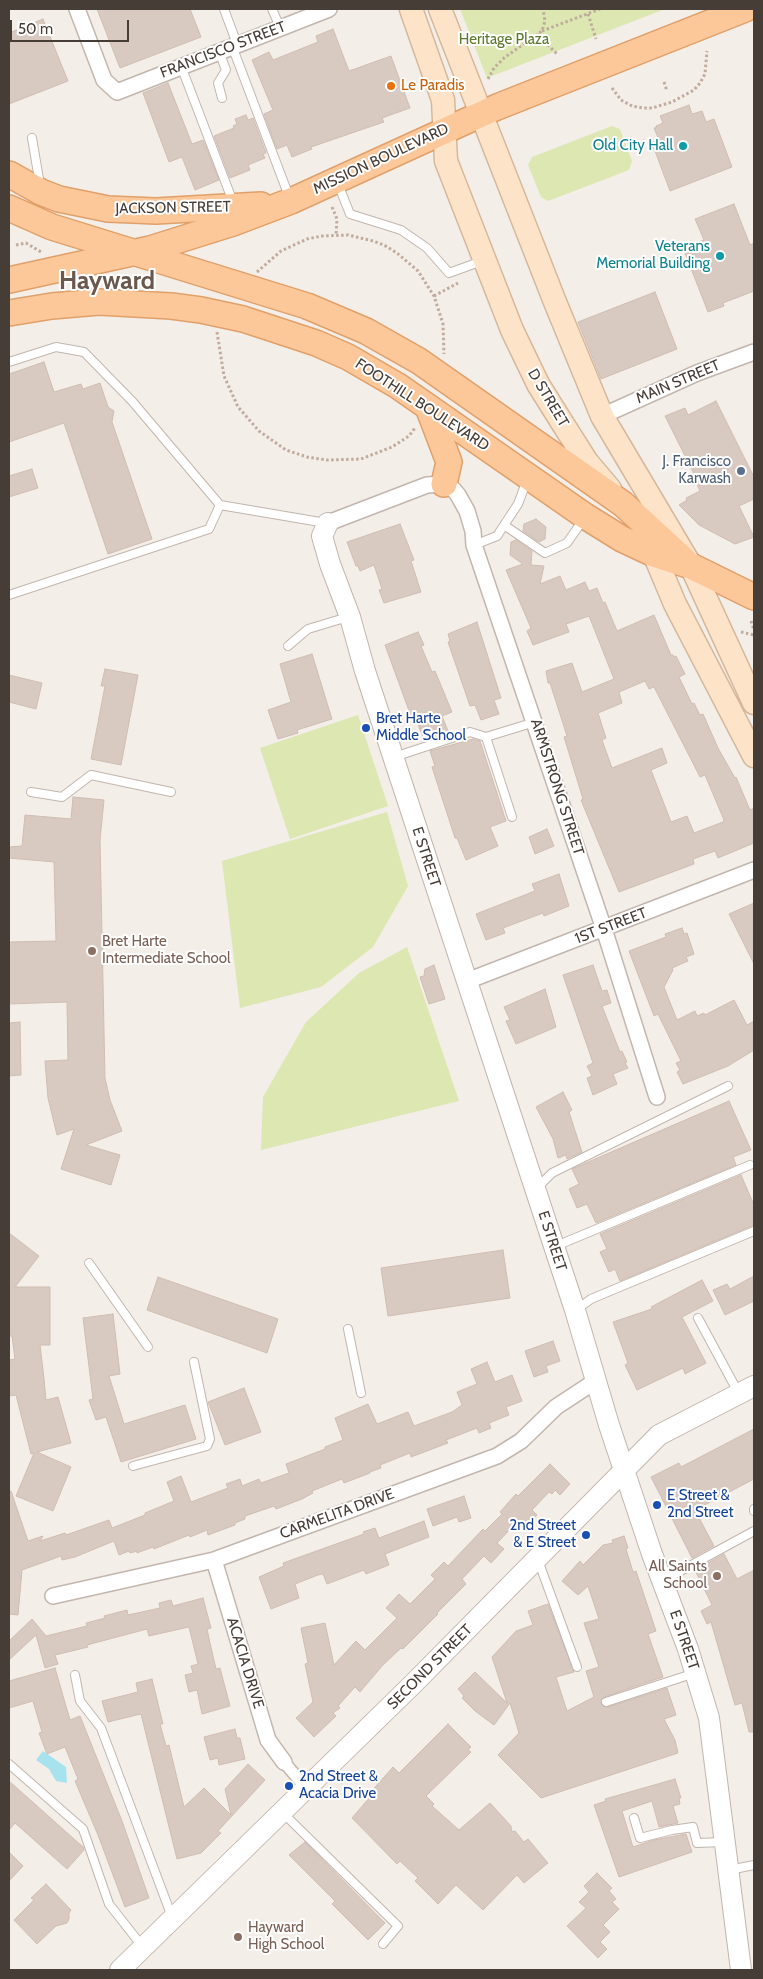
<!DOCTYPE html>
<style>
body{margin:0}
#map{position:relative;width:763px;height:1979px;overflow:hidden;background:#f4eee8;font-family:Cabin,sans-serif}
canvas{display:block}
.frame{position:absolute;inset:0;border:10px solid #473d37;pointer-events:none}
.scale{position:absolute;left:10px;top:20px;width:119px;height:22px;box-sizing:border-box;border:2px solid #473d37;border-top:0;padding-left:6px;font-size:15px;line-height:18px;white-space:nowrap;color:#473d37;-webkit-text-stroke:4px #fff;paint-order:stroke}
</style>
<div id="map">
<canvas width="763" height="1979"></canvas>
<div class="frame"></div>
<div class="scale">50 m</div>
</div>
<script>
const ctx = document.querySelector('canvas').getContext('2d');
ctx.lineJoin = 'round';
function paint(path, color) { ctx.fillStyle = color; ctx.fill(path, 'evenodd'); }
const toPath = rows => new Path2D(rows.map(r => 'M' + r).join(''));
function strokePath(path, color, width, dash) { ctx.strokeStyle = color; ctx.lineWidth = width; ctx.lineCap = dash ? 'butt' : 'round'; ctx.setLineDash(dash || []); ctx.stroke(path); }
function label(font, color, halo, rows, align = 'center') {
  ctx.font = font + ' Cabin,sans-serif'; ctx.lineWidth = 4; ctx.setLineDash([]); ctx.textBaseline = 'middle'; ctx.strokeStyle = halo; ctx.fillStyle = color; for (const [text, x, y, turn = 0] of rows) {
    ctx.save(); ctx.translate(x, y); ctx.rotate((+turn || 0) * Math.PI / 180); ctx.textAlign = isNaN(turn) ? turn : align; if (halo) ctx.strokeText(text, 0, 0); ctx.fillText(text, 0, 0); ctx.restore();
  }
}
const green = toPath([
 [460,9,665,9,487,78],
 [612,126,620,129,632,161,629,170,548,201,541,197,528,165,532,157],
 [358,715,388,806,290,839,260,748],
 [387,812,408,886,373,947,321,987,240,1008,222,861],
 [407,947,459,1101,261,1150,263,1097,306,1022,359,973]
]);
const water = toPath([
 [43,1751,66,1767,67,1783,56,1781,49,1769,36,1760]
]);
const building = toPath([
 [97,9,190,9,201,37,120,68,97,9],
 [43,19,68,81,9,104,9,33,43,19],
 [333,29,349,71,391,56,410,108,382,118,384,122,311,147,312,149,292,157,287,145,277,149,264,114,273,110,252,60,269,52,273,60,318,42,316,36,333,29],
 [168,83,192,144,203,140,219,180,195,190,182,157,169,162,143,93,168,83],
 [689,105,692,114,702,111,706,122,714,119,732,167,670,191,652,143,659,140,654,128,656,128,656,126,663,123,660,116,689,105],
 [246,115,248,120,253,118,266,153,263,154,265,158,248,165,250,170,230,178,214,136,234,128,233,126,237,124,235,119,246,115],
 [734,204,750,245,754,243,754,291,723,303,724,306,708,312,683,248,704,240,695,219,734,204],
 [655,292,677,349,601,379,578,322,655,292],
 [44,362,54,392,81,384,83,389,100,383,108,407,114,411,112,422,152,539,108,554,64,423,9,442,9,374,44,362],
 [716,401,754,477,754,499,739,506,754,537,735,544,699,525,679,505,687,500,686,498,700,491,693,476,695,476,665,416,685,408,688,415,716,401],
 [32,469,38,488,9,497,9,476,32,469],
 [536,519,546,527,545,539,539,542,523,531,524,524,536,519],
 [400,524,414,560,411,561,421,592,384,603,379,590,382,589,374,565,360,571,358,566,356,566,347,542,400,524],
 [516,540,532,551,531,565,544,566,540,584,560,576,566,590,585,582,589,591,597,588,603,603,605,602,617,631,654,615,671,655,673,655,674,657,676,656,685,674,679,677,692,704,694,703,700,715,703,714,718,748,735,778,736,777,750,810,754,808,754,843,718,858,715,851,693,859,694,864,619,892,581,800,583,799,564,737,567,736,550,683,548,683,546,671,572,663,582,692,614,679,589,616,566,624,569,632,533,645,527,631,531,628,506,570,523,564,510,555,511,542,516,540],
 [645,681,649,689,654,687,700,777,705,775,724,820,723,822,694,833,687,816,671,822,651,770,667,763,662,748,612,768,602,740,606,738,598,713,622,703,619,692,645,681],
 [477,622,501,698,494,700,499,714,481,720,475,705,470,706,448,642,450,641,448,634,477,622],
 [418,632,424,645,421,646,432,672,435,671,452,712,442,716,449,733,427,740,425,736,423,737,417,722,415,723,408,708,385,645,418,632],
 [312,654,332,719,297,730,298,733,278,739,268,710,291,702,280,664,312,654],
 [105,669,138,675,121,765,91,759,105,686,101,686,105,669],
 [9,675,42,683,36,709,9,702,9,675],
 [473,739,480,741,506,821,490,827,498,846,466,860,457,838,455,838,432,767,435,766,430,751,473,739],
 [73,797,104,800,100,840,105,1078,110,1100,122,1131,86,1145,120,1155,111,1185,61,1169,74,1129,57,1135,48,1098,45,1061,68,1060,67,1002,9,1004,9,942,56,941,54,862,9,858,9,847,22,846,25,815,71,819,73,797],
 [547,829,554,846,535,854,529,837,547,829],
 [559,874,569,906,544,916,543,913,503,928,505,933,486,940,476,914,535,891,532,884,559,874],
 [754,903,754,964,729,914,754,903],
 [682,928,684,934,687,933,694,954,686,957,688,961,672,968,673,970,664,987,677,1020,695,1011,697,1016,704,1013,705,1015,734,1000,747,1025,754,1021,754,1050,728,1066,683,1084,677,1072,680,1070,676,1063,681,1061,658,1014,654,1016,629,951,666,937,665,934,682,928],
 [434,965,445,999,429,1004,420,977,424,976,425,969,434,965],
 [593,965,602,991,607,990,611,1003,602,1006,620,1052,622,1051,627,1062,625,1063,628,1068,613,1074,617,1084,593,1095,587,1078,592,1076,587,1066,593,1063,563,975,593,965],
 [545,989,556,1027,516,1044,506,1021,510,1020,504,1007,545,989],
 [20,1022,21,1075,9,1076,9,1023,20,1022],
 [563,1092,572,1110,569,1112,582,1152,567,1159,566,1155,558,1158,553,1139,536,1107,563,1092],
 [729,1101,751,1150,733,1157,736,1165,596,1223,587,1204,577,1208,569,1189,579,1184,572,1169,729,1101],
 [741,1175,754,1205,754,1225,620,1281,615,1269,609,1272,600,1252,607,1249,600,1234,741,1175],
 [9,1233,39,1256,15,1287,50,1287,50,1345,40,1345,44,1379,46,1400,58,1397,71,1443,37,1452,71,1467,53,1511,16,1496,34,1453,31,1454,16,1395,9,1396,9,1360,15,1359,12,1336,9,1336,9,1233],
 [503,1250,510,1298,388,1316,381,1268,503,1250],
 [754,1276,754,1301,725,1315,713,1290,727,1284,730,1289,754,1276],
 [158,1277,278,1319,267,1353,147,1310,158,1277],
 [702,1280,713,1301,682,1317,706,1363,685,1374,683,1368,637,1390,625,1365,628,1363,613,1322,652,1309,651,1307,702,1280],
 [113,1314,120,1374,109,1376,124,1424,185,1405,196,1439,121,1462,106,1417,96,1420,89,1400,93,1399,83,1318,113,1314],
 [553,1341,560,1361,546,1366,548,1372,534,1377,525,1351,553,1341],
 [487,1362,495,1382,512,1375,522,1401,506,1407,509,1415,489,1423,491,1428,479,1433,477,1428,446,1440,448,1443,419,1454,411,1457,410,1453,380,1465,381,1468,370,1472,370,1473,344,1483,342,1479,312,1491,313,1493,302,1499,276,1509,274,1506,245,1516,245,1519,235,1523,235,1525,208,1535,207,1530,190,1537,189,1535,154,1549,153,1547,137,1553,137,1551,130,1553,129,1551,119,1555,114,1541,75,1557,62,1560,61,1556,22,1570,18,1615,9,1614,9,1492,11,1491,28,1541,43,1536,40,1541,65,1533,66,1535,109,1520,112,1528,145,1515,145,1513,174,1501,167,1482,181,1476,191,1502,228,1488,226,1484,240,1479,242,1486,259,1479,261,1483,289,1473,286,1464,325,1449,325,1447,343,1440,335,1418,368,1404,377,1424,408,1412,414,1426,452,1412,462,1405,457,1392,477,1384,471,1369,487,1362],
 [244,1388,261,1432,225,1445,208,1402,244,1388],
 [754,1429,754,1479,695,1510,714,1546,692,1558,651,1477,679,1463,681,1467,754,1429],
 [550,1464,570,1484,560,1495,555,1490,552,1494,549,1492,532,1510,537,1515,525,1528,518,1521,497,1543,504,1549,491,1563,484,1556,462,1579,466,1584,437,1613,438,1614,403,1649,401,1648,382,1666,360,1692,355,1687,338,1706,340,1708,333,1713,336,1716,314,1737,296,1718,313,1702,305,1664,308,1663,301,1628,325,1623,334,1665,356,1641,365,1650,397,1618,386,1608,399,1594,410,1604,435,1579,431,1575,444,1562,448,1566,483,1529,485,1531,502,1514,500,1512,516,1494,518,1496,550,1464],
 [464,1496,471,1518,459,1522,457,1517,433,1526,427,1509,464,1496],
 [424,1521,429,1537,385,1554,389,1565,366,1574,364,1570,327,1584,323,1574,318,1575,295,1584,299,1598,271,1609,259,1577,284,1566,283,1563,364,1534,363,1532,375,1528,379,1538,424,1521],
 [624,1536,628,1548,626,1549,633,1572,636,1571,656,1631,648,1634,663,1677,604,1697,602,1699,601,1703,603,1706,608,1707,667,1688,676,1715,664,1719,675,1740,678,1753,541,1798,498,1755,519,1733,510,1703,494,1725,475,1711,462,1698,464,1696,458,1689,475,1672,507,1703,492,1657,516,1631,533,1625,528,1611,548,1604,574,1672,556,1677,567,1711,594,1697,586,1671,599,1667,584,1623,599,1619,588,1586,578,1595,562,1581,580,1561,583,1565,603,1545,613,1543,612,1540,624,1536],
 [724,1554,737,1579,754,1570,754,1732,749,1732,742,1703,735,1705,711,1622,707,1624,701,1611,712,1605,695,1570,724,1554],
 [203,1598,211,1628,207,1629,210,1643,216,1669,220,1668,230,1706,202,1714,197,1690,189,1692,185,1675,193,1673,191,1666,198,1664,189,1627,149,1636,147,1629,87,1645,88,1647,55,1655,58,1664,45,1668,36,1635,9,1660,9,1641,32,1619,46,1636,87,1626,86,1623,105,1618,104,1616,127,1610,128,1615,160,1608,159,1603,171,1600,173,1606,203,1598],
 [55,1668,70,1720,80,1716,122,1821,149,1898,125,1907,98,1835,75,1781,78,1779,65,1747,47,1754,39,1733,42,1732,33,1701,9,1708,9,1681,55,1668],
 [152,1679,163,1724,160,1724,166,1746,169,1745,184,1807,204,1788,231,1815,225,1789,248,1764,265,1780,218,1831,221,1833,201,1853,177,1859,141,1714,108,1722,102,1701,138,1692,136,1683,152,1679],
 [448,1724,471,1747,468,1750,471,1752,426,1796,434,1804,432,1806,459,1830,490,1803,511,1826,512,1832,515,1831,524,1842,528,1839,548,1863,524,1883,517,1875,483,1910,456,1885,438,1904,415,1881,418,1878,400,1861,397,1864,352,1818,370,1797,368,1795,393,1767,399,1773,448,1724],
 [235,1729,237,1738,240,1738,245,1759,219,1765,218,1758,210,1760,204,1737,235,1729],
 [675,1779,681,1798,679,1798,680,1804,673,1806,678,1823,659,1827,652,1801,622,1811,633,1847,654,1840,686,1834,692,1852,619,1877,594,1805,606,1801,605,1799,675,1779],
 [9,1781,83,1847,84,1850,67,1869,15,1823,9,1830,9,1781],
 [305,1842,385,1923,368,1940,332,1904,335,1901,289,1855,305,1842],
 [9,1852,23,1866,9,1881,9,1852],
 [597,1873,612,1888,609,1891,616,1899,612,1902,619,1909,603,1925,610,1932,600,1942,607,1949,598,1958,567,1926,586,1908,579,1902,589,1892,584,1886,597,1873],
 [46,1884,71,1910,69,1913,69,1919,67,1923,56,1926,37,1944,14,1920,34,1900,31,1898,46,1884]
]);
const path = toPath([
 [588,14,596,39],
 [542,31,600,9],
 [537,34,557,54],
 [488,79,494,68,504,58,542,31,545,21,543,9],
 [664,82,667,91],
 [612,88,621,100,632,106,643,108,652,108,672,102,694,90,700,83,705,74,707,51],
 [332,207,337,219,336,235],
 [16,245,26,243,41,252],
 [257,272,281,251,307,239,322,236,348,235,373,241,384,245,397,253,418,271,434,296,443,324,444,354],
 [434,296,458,283],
 [217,332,224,376,238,407,259,431,286,450,307,457,327,460,361,459,392,447,409,436,415,428],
 [751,621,754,630],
 [741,632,754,635]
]);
const service = toPath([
 [224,9,237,44],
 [272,9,280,27],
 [232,46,290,199],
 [219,51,226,70,218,83,222,98],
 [181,66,233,202],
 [32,138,40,185],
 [338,184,350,214,401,230,427,248,449,273,482,261],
 [9,362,56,347,84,352,132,401,220,505,326,523],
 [504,525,545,553,567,543,583,520],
 [474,545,497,536,518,504,527,480],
 [9,595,209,529,220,505],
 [288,646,308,629,348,617],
 [486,737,512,817],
 [394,757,470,732,486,737,535,722],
 [31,792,62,797,91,775,171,792],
 [536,1189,552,1173,728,1086],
 [556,1246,750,1165],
 [89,1263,148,1347],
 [576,1310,591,1299,754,1231],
 [698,1318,738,1392],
 [348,1329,361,1393],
 [133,1466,207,1446,210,1439,194,1362],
 [754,1509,754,1511],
 [538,1560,577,1667],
 [664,1580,754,1531],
 [75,1675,80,1701,101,1728,172,1917],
 [606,1702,695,1673],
 [9,1764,83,1829,109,1904,142,1946],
 [283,1813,398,1926,383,1944],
 [634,1818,640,1838,672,1830,693,1827,697,1843,724,1842],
 [729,1870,754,1865]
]);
const pedestrian = toPath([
 [284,1762,307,1789]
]);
const minor = toPath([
 [77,9,104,80,117,92,329,9],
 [602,416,697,373,754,352],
 [328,523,427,485,444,484,454,490,458,495,467,511,473,531,474,545,604,929,657,1097],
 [467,981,754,870],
 [214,1560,268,1740,284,1762],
 [53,1596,214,1560,497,1456,521,1441,556,1407,597,1380]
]);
const tertiary = toPath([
 [328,523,322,536,330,564,350,617,365,671,575,1310,609,1425,652,1554,688,1649,709,1718,741,1970],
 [120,1970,412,1685,659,1435,754,1386]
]);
const secondary = toPath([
 [411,9,443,100,446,161,512,330,538,384,558,416,587,462,610,489],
 [440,9,555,302,602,416,691,566,754,703],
 [647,542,654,554,675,604,754,756]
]);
const primary = toPath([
 [9,174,41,192,59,199,108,209,156,211,261,205],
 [9,208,52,227,307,306,366,331,419,361,623,504,684,560],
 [9,280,150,249,233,223,291,201,497,107,745,9],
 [9,313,52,306,99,302,171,306,201,310,243,319,316,343,348,357,398,386,585,516,622,539,654,554,691,566,754,597],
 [428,407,449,462,444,484]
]);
const markers = [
 [391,86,5,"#e8710a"],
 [683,146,5,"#0f9aa8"],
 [720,256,5,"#0f9aa8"],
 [741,471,5,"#5c6f8a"],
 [366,728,5,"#1a4fb4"],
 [92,951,5,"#8d6e63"],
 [657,1505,5,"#1a4fb4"],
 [586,1535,5,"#1a4fb4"],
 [717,1576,5,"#8d6e63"],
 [289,1786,5,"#1a4fb4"],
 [238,1937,5,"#8d6e63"]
];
const parkNames = [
 ["Heritage Plaza",504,40]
];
const streetNames = [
 ["FRANCISCO STREET",223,50,-21],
 ["MISSION BOULEVARD",381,159,-25],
 ["JACKSON STREET",173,208,-1],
 ["MAIN STREET",678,382,-23],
 ["D STREET",548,398,59],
 ["FOOTHILL BOULEVARD",422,405,33],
 ["ARMSTRONG STREET",557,787,72],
 ["E STREET",426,857,72],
 ["1ST STREET",611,926,-21],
 ["E STREET",552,1241,72],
 ["CARMELITA DRIVE",337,1514,-20],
 ["E STREET",684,1640,71],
 ["ACACIA DRIVE",245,1663,73],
 ["SECOND STREET",430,1667,-45]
];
const foodNames = [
 ["Le Paradis",401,86]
];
const cultureNames = [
 ["Old City Hall",673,146],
 ["Veterans",710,247],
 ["Memorial Building",710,264]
];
const serviceNames = [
 ["J. Francisco",731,462],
 ["Karwash",731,479]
];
const transitNames = [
 ["Bret Harte",376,719],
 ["Middle School",376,736],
 ["E Street &",667,1496],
 ["2nd Street",667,1513],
 ["2nd Street",576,1526,"right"],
 ["& E Street",576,1543,"right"],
 ["2nd Street &",299,1777],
 ["Acacia Drive",299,1794]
];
const educationNames = [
 ["Bret Harte",102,942],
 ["Intermediate School",102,959],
 ["All Saints",707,1567,"right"],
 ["School",707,1584,"right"],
 ["Hayward",248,1928],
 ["High School",248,1945]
];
const townNames = [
 ["Hayward",107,282]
];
paint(green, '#dce7b2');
paint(water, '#a6e3ef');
paint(building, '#d8c9c1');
strokePath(building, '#d0bdb1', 1);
strokePath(service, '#c2b6ae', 10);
strokePath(pedestrian, '#c2b6ae', 14);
strokePath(minor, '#c2b6ae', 18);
strokePath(tertiary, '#c2b6ae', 22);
strokePath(secondary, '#d5b89c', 25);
strokePath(primary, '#e1a069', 28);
strokePath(path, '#c0ab9d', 3, [2.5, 2.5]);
strokePath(service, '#fff', 8);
strokePath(pedestrian, '#fff', 11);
strokePath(minor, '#fff', 15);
strokePath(tertiary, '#fff', 20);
strokePath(secondary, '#fde4c9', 22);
strokePath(primary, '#fcc89a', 25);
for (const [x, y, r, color] of markers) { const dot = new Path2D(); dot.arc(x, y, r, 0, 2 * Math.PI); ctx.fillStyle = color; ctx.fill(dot); strokePath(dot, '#fff', 2); }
label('15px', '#5b782b', '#fff', parkNames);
label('15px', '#473d37', '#fff', streetNames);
label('15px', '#c56008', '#fff', foodNames, 'left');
label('15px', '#0d838f', '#fff', cultureNames, 'right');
label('15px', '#4e5e75', '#fff', serviceNames, 'right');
label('15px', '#164399', '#fff', transitNames, 'left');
label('15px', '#785e54', '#fff', educationNames, 'left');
label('bold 25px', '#6a584e', '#fff', townNames);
</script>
